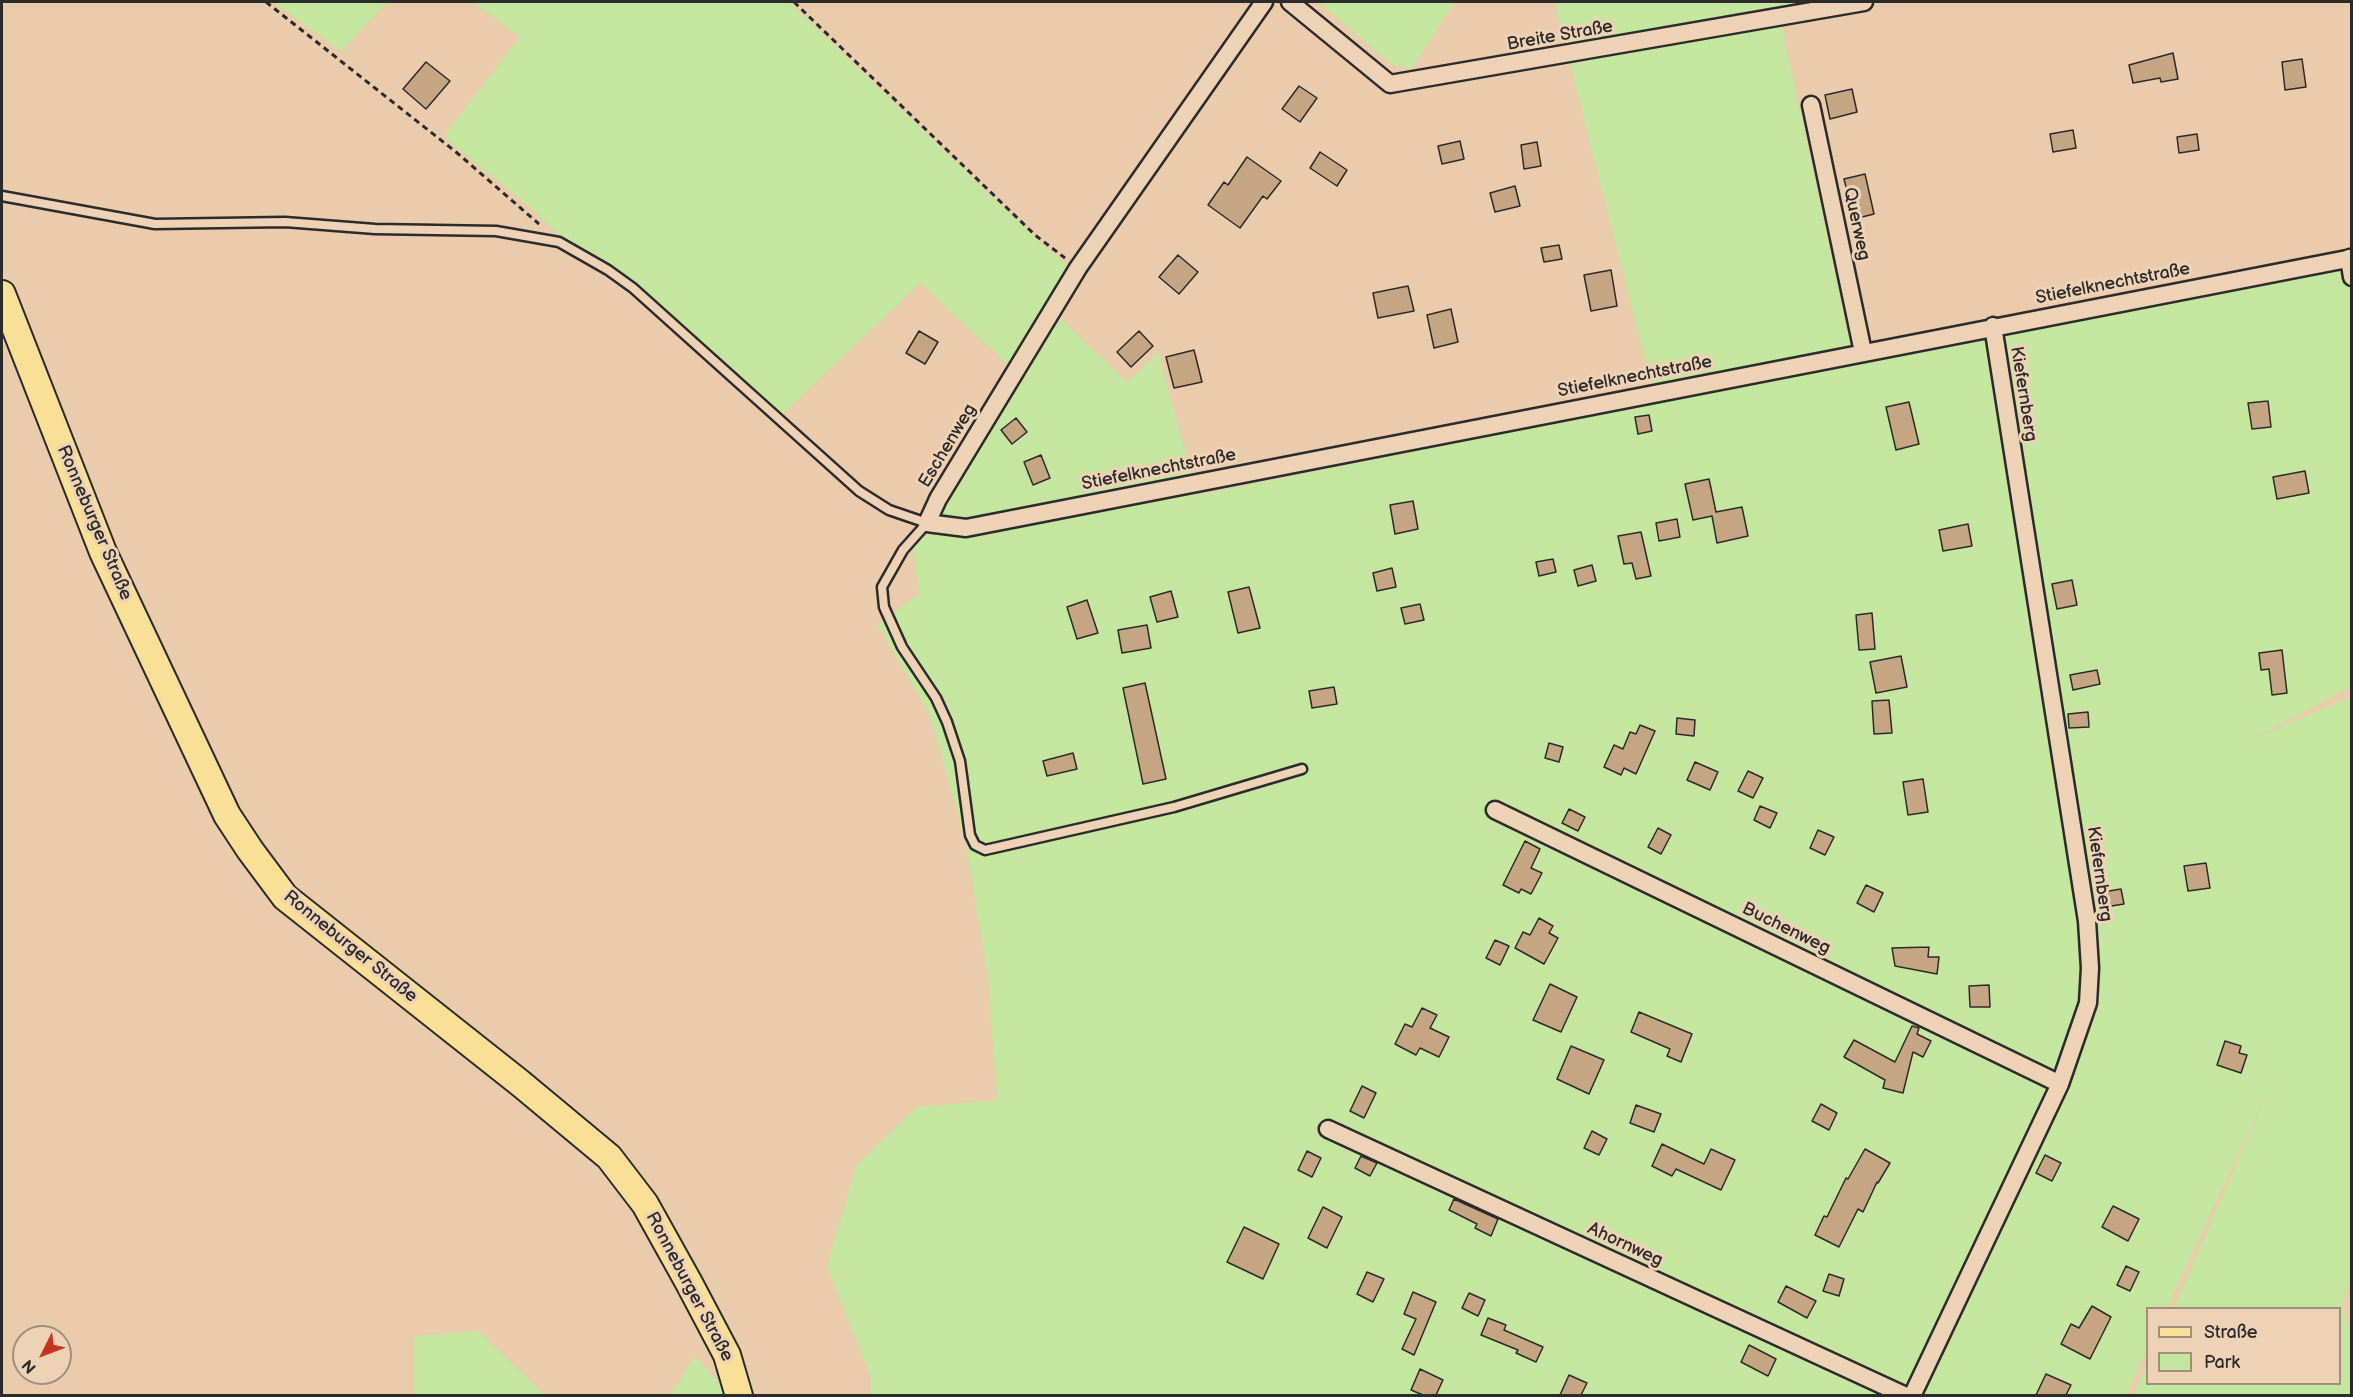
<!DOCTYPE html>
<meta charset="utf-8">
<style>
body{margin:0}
#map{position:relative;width:2353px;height:1397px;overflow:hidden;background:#eacbab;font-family:"Balsamiq Sans",sans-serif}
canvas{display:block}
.frame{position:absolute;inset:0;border:3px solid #2b2b2b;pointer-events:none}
.legend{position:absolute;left:2146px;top:1307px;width:195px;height:78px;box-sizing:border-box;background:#eed2b5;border:2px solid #a08f7e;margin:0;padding:8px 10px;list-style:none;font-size:18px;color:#2b2b2b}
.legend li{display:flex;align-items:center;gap:12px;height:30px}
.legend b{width:30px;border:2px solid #a08f7e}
.north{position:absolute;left:12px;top:1325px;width:60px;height:60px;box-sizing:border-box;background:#eed2b5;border:2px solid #a08f7e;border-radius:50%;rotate:228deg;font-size:16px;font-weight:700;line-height:24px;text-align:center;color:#2b2b2b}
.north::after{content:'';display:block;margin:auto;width:21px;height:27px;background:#c8321e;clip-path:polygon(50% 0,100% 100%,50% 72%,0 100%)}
</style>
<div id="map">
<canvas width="2353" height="1397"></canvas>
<div class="frame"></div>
<ul class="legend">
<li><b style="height:8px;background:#f9e096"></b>Straße</li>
<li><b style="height:16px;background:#c4e69f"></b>Park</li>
</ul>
<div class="north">N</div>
</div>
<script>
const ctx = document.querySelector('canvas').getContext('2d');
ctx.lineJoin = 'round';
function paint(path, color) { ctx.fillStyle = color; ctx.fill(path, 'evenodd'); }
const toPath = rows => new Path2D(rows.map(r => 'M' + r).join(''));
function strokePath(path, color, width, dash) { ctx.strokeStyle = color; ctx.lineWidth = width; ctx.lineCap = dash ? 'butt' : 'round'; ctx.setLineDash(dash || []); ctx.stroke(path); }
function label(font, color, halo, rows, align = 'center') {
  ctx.font = font + ' "Balsamiq Sans",sans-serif'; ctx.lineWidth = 6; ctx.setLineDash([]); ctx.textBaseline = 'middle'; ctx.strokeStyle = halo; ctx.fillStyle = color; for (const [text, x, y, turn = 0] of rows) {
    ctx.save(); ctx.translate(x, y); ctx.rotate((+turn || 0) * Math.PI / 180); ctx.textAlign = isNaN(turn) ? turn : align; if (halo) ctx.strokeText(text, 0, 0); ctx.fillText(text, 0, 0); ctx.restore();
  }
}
const green = toPath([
 [273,2,388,2,341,52],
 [473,2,789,2,1033,236,1068,266,1009,366,920,283,783,414,687,333,645,291,607,262,562,238,533,210,447,140,446,133,520,37],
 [1318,2,1455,2,1411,69,1391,64],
 [1554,2,1844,2,1847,15,1782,27,1854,362,2351,266,2351,687,2253,738,2351,697,2352,1273,2343,1305,2351,1335,2351,1395,2133,1395,2147,1365,2148,1384,2340,1384,2340,1308,2174,1308,2272,1082,2167,1308,2148,1308,2147,1350,2126,1395,871,1395,871,1377,827,1266,856,1166,917,1107,997,1100,988,978,965,839,928,711,877,624,919,594,913,549,1055,313,1127,382,1158,352,1197,495,1656,402],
 [478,1331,545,1395,414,1395,414,1336],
 [694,1357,733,1395,670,1396]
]);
const building = toPath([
 [2173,53,2178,79,2161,82,2160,78,2133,83,2129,65,2173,53],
 [2302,59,2306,87,2285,90,2282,62,2302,59],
 [426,62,450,81,426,109,403,89,426,62],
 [1299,86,1317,98,1300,122,1282,109,1299,86],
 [1852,89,1857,112,1830,119,1825,95,1852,89],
 [2073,130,2076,148,2053,152,2050,134,2073,130],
 [2197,134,2199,150,2179,153,2177,137,2197,134],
 [1460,141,1464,159,1442,164,1438,146,1460,141],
 [1537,142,1541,166,1524,169,1521,145,1537,142],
 [1320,152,1347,170,1337,186,1310,168,1320,152],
 [1247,157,1281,181,1267,199,1263,196,1240,228,1208,205,1224,182,1228,185,1247,157],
 [1865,174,1874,214,1854,219,1844,179,1865,174],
 [1515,186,1520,206,1495,212,1490,193,1515,186],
 [1559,245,1562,259,1544,262,1541,248,1559,245],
 [1178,255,1198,272,1179,294,1159,277,1178,255],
 [1611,270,1617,306,1591,311,1584,275,1611,270],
 [1408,286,1414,311,1378,318,1373,293,1408,286],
 [1451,309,1458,342,1434,348,1427,315,1451,309],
 [919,331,938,342,925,364,906,353,919,331],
 [1139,331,1153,346,1131,367,1117,352,1139,331],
 [1194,350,1202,382,1174,388,1166,357,1194,350],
 [2268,401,2271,427,2252,429,2248,403,2268,401],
 [1909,402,1919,444,1896,450,1886,407,1909,402],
 [1649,415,1652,431,1638,434,1635,417,1649,415],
 [1016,418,1027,432,1012,444,1001,430,1016,418],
 [1041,455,1050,478,1033,485,1024,462,1041,455],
 [2305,471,2309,493,2277,499,2273,477,2305,471],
 [1709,479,1716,512,1742,507,1748,536,1717,543,1712,516,1693,520,1685,484,1709,479],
 [1413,501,1418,529,1395,534,1390,505,1413,501],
 [1677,519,1680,537,1659,541,1656,523,1677,519],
 [1968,524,1972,546,1943,551,1939,530,1968,524],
 [1641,532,1651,576,1636,579,1632,563,1624,564,1618,536,1641,532],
 [1553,559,1556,572,1539,576,1536,562,1553,559],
 [1592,565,1596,581,1578,586,1574,570,1592,565],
 [1392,568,1396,587,1377,591,1373,573,1392,568],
 [2072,580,2077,605,2057,609,2052,584,2072,580],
 [1249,587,1260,628,1238,633,1228,592,1249,587],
 [1171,591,1178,617,1157,622,1150,597,1171,591],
 [1087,600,1098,633,1077,639,1067,607,1087,600],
 [1420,604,1424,620,1405,624,1401,608,1420,604],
 [1872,613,1875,649,1859,650,1856,615,1872,613],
 [1147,625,1151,648,1122,653,1118,630,1147,625],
 [2282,650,2287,693,2272,695,2269,669,2261,670,2259,653,2282,650],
 [1901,656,1907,687,1876,693,1870,662,1901,656],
 [2097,670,2100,684,2073,690,2070,675,2097,670],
 [1145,683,1166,779,1143,784,1123,688,1145,683],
 [1334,687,1337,704,1312,708,1309,691,1334,687],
 [1889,700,1892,733,1874,734,1872,701,1889,700],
 [2088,712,2089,727,2069,728,2068,714,2088,712],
 [1677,718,1695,720,1694,736,1676,734,1677,718],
 [1640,725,1655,731,1636,774,1624,768,1621,775,1604,767,1614,745,1623,749,1630,732,1636,734,1640,725],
 [1549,743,1563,747,1559,762,1545,758,1549,743],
 [1073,753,1077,769,1047,776,1043,761,1073,753],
 [1695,762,1718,772,1710,790,1687,780,1695,762],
 [1748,771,1763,778,1753,798,1738,791,1748,771],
 [1923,779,1928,812,1908,815,1903,782,1923,779],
 [1760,806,1777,813,1770,828,1754,820,1760,806],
 [1569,809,1585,817,1578,831,1562,823,1569,809],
 [1658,828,1671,835,1661,854,1648,847,1658,828],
 [1818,830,1834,837,1825,855,1810,848,1818,830],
 [1525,841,1540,849,1531,868,1542,873,1531,894,1521,889,1519,893,1503,885,1525,841],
 [2206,863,2210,888,2188,891,2184,866,2206,863],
 [1866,885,1883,893,1874,912,1857,903,1866,885],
 [2121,889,2124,904,2105,907,2103,892,2121,889],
 [1539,918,1553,926,1549,933,1558,938,1544,964,1515,948,1523,932,1530,935,1539,918],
 [1495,940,1509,946,1500,965,1486,958,1495,940],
 [1929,947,1928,957,1939,957,1937,974,1895,966,1892,948,1929,947],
 [1550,984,1577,997,1561,1032,1533,1020,1550,984],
 [1989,985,1990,1007,1970,1007,1969,986,1989,985],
 [1422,1008,1437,1015,1430,1028,1449,1037,1439,1057,1420,1048,1416,1055,1395,1044,1405,1024,1412,1027,1422,1008],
 [1639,1012,1692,1034,1681,1062,1667,1056,1670,1049,1631,1032,1639,1012],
 [1912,1026,1919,1028,1917,1034,1931,1041,1923,1057,1913,1052,1903,1093,1883,1088,1885,1080,1844,1057,1854,1040,1895,1062,1912,1026],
 [2225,1041,2241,1046,2239,1053,2247,1055,2241,1073,2217,1065,2225,1041],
 [1571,1046,1604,1060,1589,1094,1557,1079,1571,1046],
 [1362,1086,1376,1093,1364,1118,1350,1111,1362,1086],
 [1821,1104,1837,1113,1829,1130,1812,1121,1821,1104],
 [1636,1105,1661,1114,1654,1132,1630,1123,1636,1105],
 [1592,1131,1607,1139,1599,1155,1584,1148,1592,1131],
 [1662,1144,1704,1164,1711,1149,1735,1160,1721,1190,1676,1169,1672,1176,1652,1166,1662,1144],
 [1865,1149,1890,1163,1878,1183,1877,1182,1863,1212,1858,1209,1839,1247,1815,1235,1824,1216,1827,1217,1846,1178,1848,1179,1865,1149],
 [1307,1151,1321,1158,1312,1177,1298,1170,1307,1151],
 [2045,1155,2061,1163,2052,1181,2036,1173,2045,1155],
 [1361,1156,1377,1163,1370,1176,1355,1168,1361,1156],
 [1454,1199,1498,1219,1491,1236,1475,1228,1477,1224,1449,1210,1454,1199],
 [2113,1206,2139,1219,2128,1241,2102,1227,2113,1206],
 [1323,1207,1342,1217,1327,1248,1308,1238,1323,1207],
 [1244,1227,1279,1244,1263,1279,1227,1262,1244,1227],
 [2126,1266,2139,1272,2130,1291,2117,1285,2126,1266],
 [1367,1272,1384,1279,1373,1302,1357,1294,1367,1272],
 [1829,1274,1844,1279,1839,1296,1823,1291,1829,1274],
 [1786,1286,1816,1301,1807,1318,1778,1302,1786,1286],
 [1413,1292,1436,1302,1414,1355,1402,1349,1416,1319,1404,1314,1413,1292],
 [1469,1293,1485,1300,1478,1316,1462,1308,1469,1293],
 [2092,1306,2111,1317,2090,1359,2061,1344,2071,1324,2079,1328,2092,1306],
 [1488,1318,1506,1325,1504,1330,1543,1347,1536,1362,1516,1353,1518,1350,1481,1335,1488,1318],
 [1749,1345,1776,1359,1768,1376,1741,1362,1749,1345],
 [1420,1369,1443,1380,1436,1395,1423,1395,1411,1390,1420,1369],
 [2046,1374,2071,1385,2066,1395,2036,1395,2046,1374],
 [1569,1375,1587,1383,1581,1395,1560,1395,1569,1375]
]);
const path = toPath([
 [266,2,456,152,539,224],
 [794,2,1035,235,1065,258]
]);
const service = toPath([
 [2,196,155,224,285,222,375,229,496,231,559,242,608,270,633,288,859,491,889,510,927,523,903,550,882,587,884,607,902,647,936,698,947,722,960,761,970,835,975,845,985,850,1174,807,1302,769]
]);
const minor = toPath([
 [1264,2,1078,268,938,499,927,523,966,528,2352,258],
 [1290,2,1390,84,1864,2],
 [1811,105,1863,352],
 [2349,258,2352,277],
 [1495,810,2060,1084],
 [1328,1129,1906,1396],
 [1912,1396,2060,1084,2088,1003,2090,968,2087,921,1993,326]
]);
const primary = toPath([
 [2,294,103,552,227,815,250,850,285,897,520,1083,609,1157,645,1204,689,1283,727,1355,739,1396]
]);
const streetNames = [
 ["Breite Straße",1560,36,-10],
 ["Querweg",1856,224,78],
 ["Stiefelknechtstraße",2113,284,-11],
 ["Stiefelknechtstraße",1635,377,-11],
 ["Kiefernberg",2023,394,81],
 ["Eschenweg",948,446,-59],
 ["Stiefelknechtstraße",1159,470,-11],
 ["Ronneburger Straße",94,523,67],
 ["Kiefernberg",2099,874,82],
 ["Buchenweg",1786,929,26],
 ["Ronneburger Straße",350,947,39],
 ["Ahornweg",1625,1245,25],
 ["Ronneburger Straße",689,1287,62]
];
paint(green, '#c4e69f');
paint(building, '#c5a582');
strokePath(building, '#2b2b2b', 1.5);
strokePath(service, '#2b2b2b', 13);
strokePath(minor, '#2b2b2b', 21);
strokePath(primary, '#2b2b2b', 30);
strokePath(path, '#2b2b2b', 3, [6, 4.5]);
strokePath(service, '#eed2b5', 8);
strokePath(minor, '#eed2b5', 16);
strokePath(primary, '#f9e096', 26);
label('18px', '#2b2b2b', '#eed2b5', streetNames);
</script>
